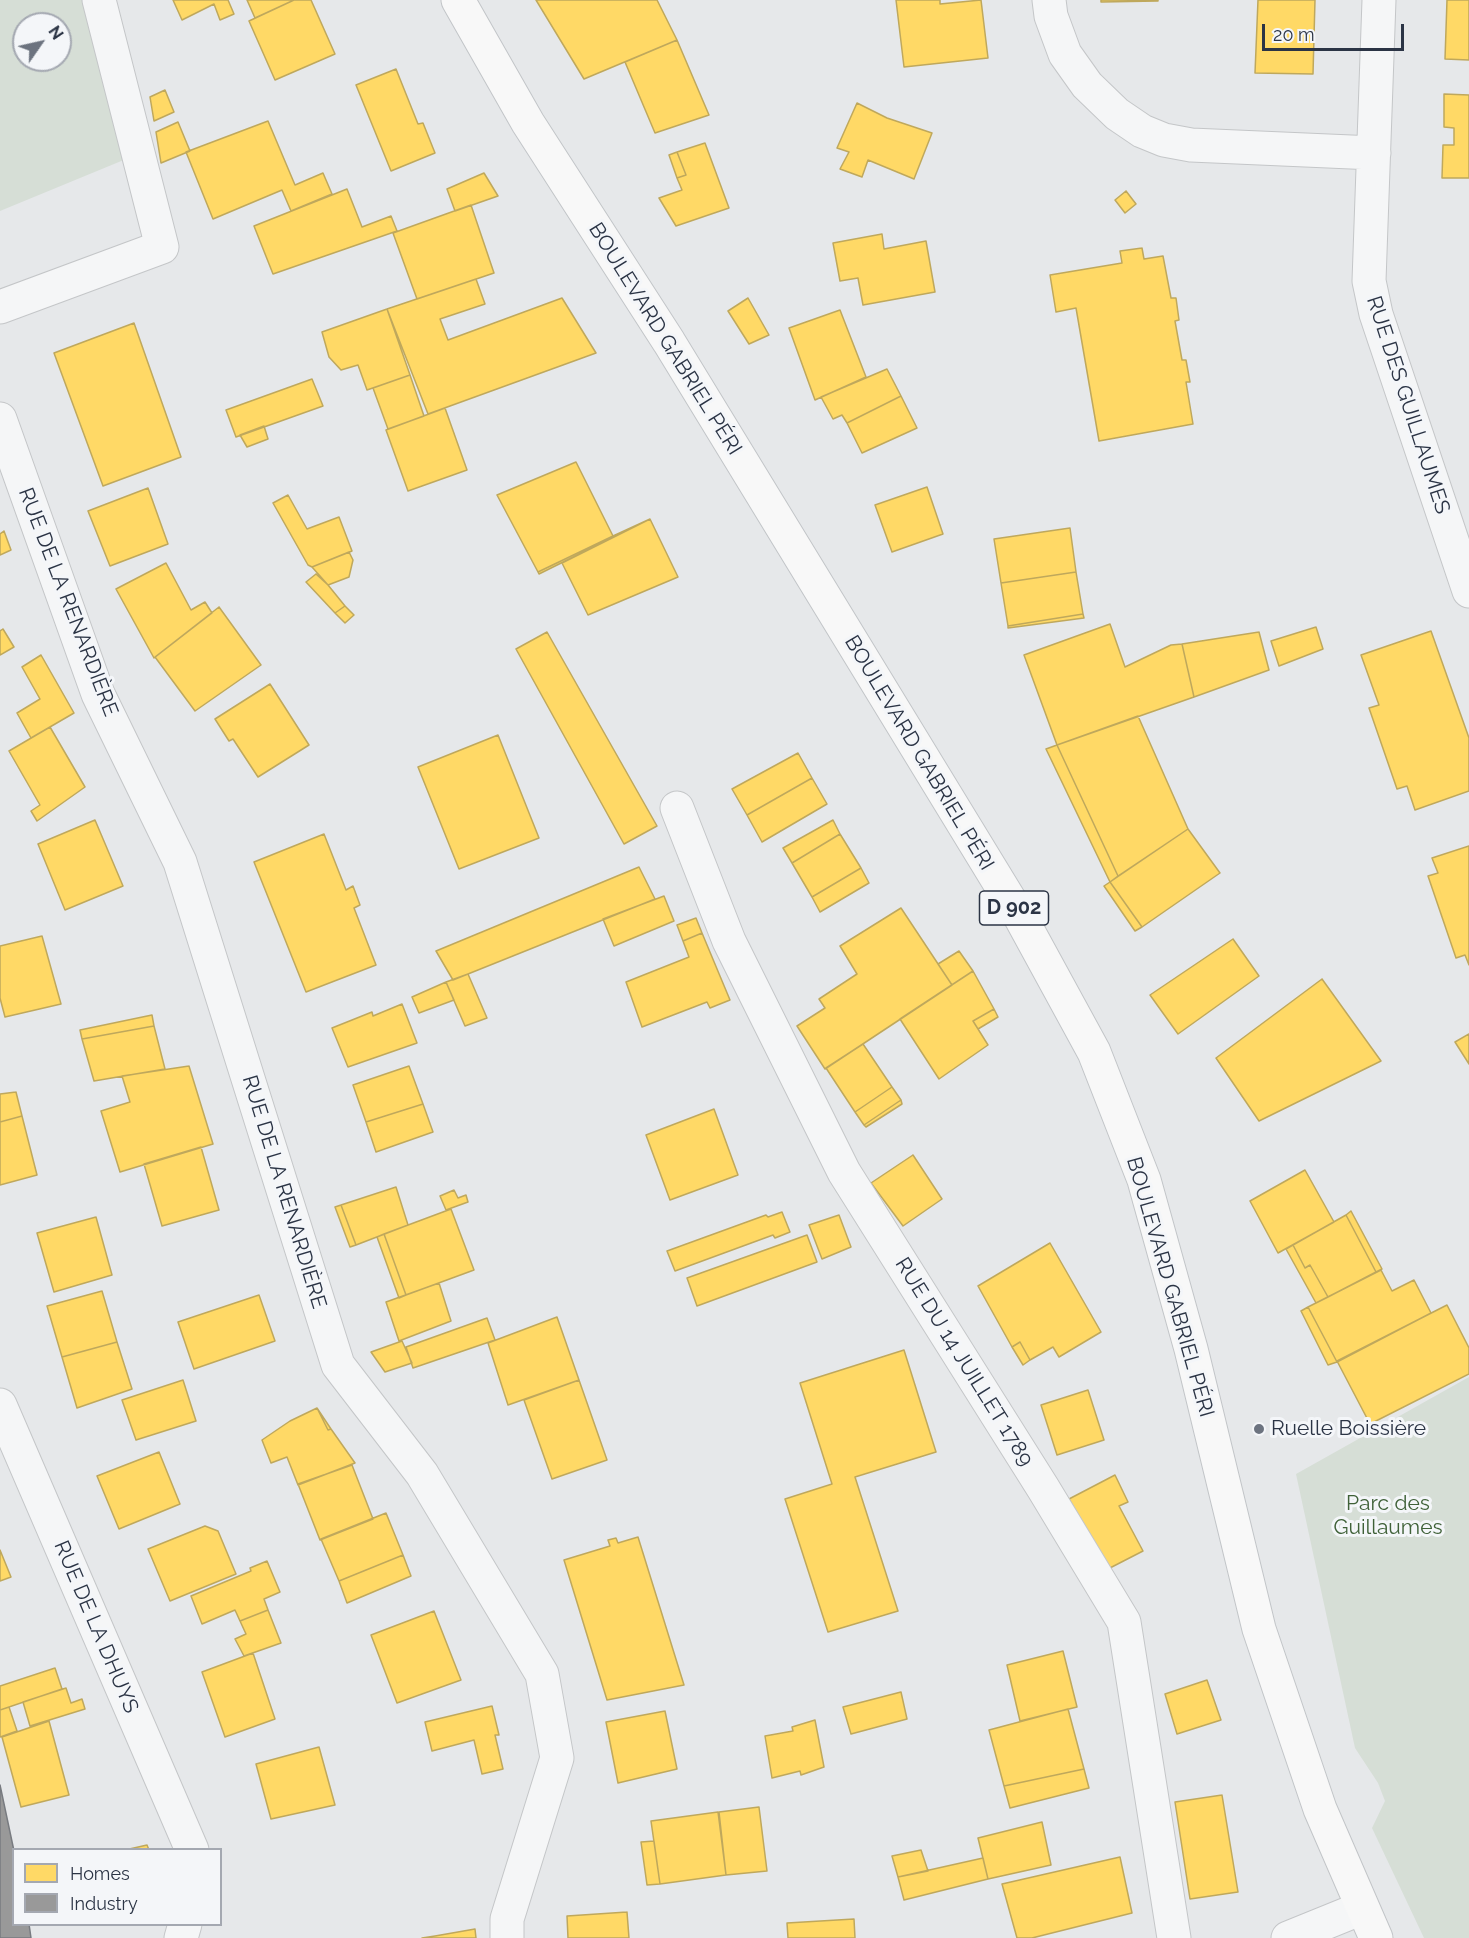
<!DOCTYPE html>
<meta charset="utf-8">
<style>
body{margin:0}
#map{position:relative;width:1469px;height:1938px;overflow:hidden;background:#e6e8ea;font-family:Raleway,sans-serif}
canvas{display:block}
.legend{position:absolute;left:12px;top:1848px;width:210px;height:78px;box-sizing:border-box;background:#f4f6f9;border:2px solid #a4a8b1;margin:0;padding:8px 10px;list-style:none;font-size:18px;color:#2b3445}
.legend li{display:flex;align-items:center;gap:12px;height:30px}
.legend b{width:30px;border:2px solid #a4a8b1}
.north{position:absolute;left:12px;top:12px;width:60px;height:60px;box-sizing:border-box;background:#f4f6f9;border:2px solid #a4a8b1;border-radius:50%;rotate:56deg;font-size:16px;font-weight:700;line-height:24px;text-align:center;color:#2b3445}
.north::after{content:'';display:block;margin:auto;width:21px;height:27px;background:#6c737f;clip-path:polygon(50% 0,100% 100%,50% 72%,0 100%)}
.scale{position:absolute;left:1262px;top:24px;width:142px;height:27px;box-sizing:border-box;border:3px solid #2b3445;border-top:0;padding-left:8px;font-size:18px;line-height:21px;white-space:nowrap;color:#2b3445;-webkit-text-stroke:4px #f4f6f9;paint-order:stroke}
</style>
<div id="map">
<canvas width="1469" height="1938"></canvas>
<ul class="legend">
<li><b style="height:16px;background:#ffd966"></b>Homes</li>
<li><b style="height:16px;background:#999"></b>Industry</li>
</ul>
<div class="north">N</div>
<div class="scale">20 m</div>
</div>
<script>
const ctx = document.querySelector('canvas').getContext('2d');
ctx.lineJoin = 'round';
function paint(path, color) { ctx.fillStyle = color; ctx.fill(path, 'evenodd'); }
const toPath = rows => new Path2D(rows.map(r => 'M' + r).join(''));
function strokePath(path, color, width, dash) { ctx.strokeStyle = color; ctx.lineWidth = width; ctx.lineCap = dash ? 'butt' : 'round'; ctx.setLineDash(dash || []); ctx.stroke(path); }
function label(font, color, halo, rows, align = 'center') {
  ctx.font = font + ' Raleway,sans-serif'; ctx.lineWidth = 6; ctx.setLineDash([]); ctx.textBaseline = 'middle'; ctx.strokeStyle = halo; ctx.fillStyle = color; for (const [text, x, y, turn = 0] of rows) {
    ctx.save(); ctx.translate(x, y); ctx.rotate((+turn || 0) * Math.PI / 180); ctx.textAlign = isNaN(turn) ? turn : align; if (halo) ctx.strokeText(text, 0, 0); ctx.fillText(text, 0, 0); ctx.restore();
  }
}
const green = toPath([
 [0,0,90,0,131,157,0,211],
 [24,24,60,24,60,60,24,60],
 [1469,1377,1469,1938,1424,1938,1372,1828,1385,1801,1378,1783,1355,1748,1296,1474]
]);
const homes = toPath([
 [173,0,228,0,234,14,220,20,214,4,182,20,173,0],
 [247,0,294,0,255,18,247,0],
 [294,0,311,0,335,54,275,80,249,21,294,0],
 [536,0,657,0,677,40,584,79,536,0],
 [896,0,940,0,940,4,981,0,988,58,904,67,896,0],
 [1101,0,1158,0,1158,1,1101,2,1101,0],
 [1258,0,1315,0,1313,74,1255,73,1258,0],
 [1447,0,1469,0,1469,60,1445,59,1447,0],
 [677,40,709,115,655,133,625,62,677,40],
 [396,69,418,124,423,123,435,153,391,171,356,85,396,69],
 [165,90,174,112,154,121,150,97,165,90],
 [1444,94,1469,95,1469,178,1442,178,1443,145,1454,145,1454,128,1444,127,1444,94],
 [857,103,887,118,932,133,914,179,868,160,862,177,840,169,849,152,837,148,857,103],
 [268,121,295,185,323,173,332,194,291,211,282,190,213,219,186,152,268,121],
 [178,122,190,151,161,163,156,132,178,122],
 [705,143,729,208,676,226,659,198,682,190,677,178,686,175,677,152,705,143],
 [677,152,686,175,677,178,669,155,677,152],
 [484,173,498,196,455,211,447,189,484,173],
 [347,189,362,227,391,216,397,231,273,274,254,226,347,189],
 [1126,191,1136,204,1125,213,1115,200,1126,191],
 [471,205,494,273,417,299,393,233,471,205],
 [882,234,884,249,926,241,935,292,863,305,858,278,840,281,833,243,882,234],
 [1142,248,1144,259,1163,256,1171,298,1176,298,1179,320,1175,321,1182,360,1186,360,1190,382,1186,382,1193,424,1099,441,1076,308,1056,312,1050,275,1122,263,1120,251,1142,248],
 [476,279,485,304,440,319,448,340,562,298,596,353,428,414,387,309,476,279],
 [748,298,769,335,749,344,728,311,748,298],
 [387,309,410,375,367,390,358,365,341,370,329,357,322,332,387,309],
 [840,310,866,377,815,400,789,328,840,310],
 [134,323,181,457,103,486,54,353,134,323],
 [887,369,901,396,847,423,842,415,833,419,821,397,887,369],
 [410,375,424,416,388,429,373,388,410,375],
 [312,379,323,406,236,437,226,410,312,379],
 [901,396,917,428,862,453,847,423,901,396],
 [445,408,467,470,408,491,386,430,445,408],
 [264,426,268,439,247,447,240,435,264,426],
 [576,462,613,536,538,572,497,495,576,462],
 [927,487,943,534,892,552,875,505,927,487],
 [148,488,168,544,110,566,88,511,148,488],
 [288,495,307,529,339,517,352,551,312,567,308,565,273,503,288,495],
 [650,519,539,574,538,572,613,536,650,519],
 [650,519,678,577,588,615,562,563,650,519],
 [1070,528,1076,572,1001,583,994,539,1070,528],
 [4,531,11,550,0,555,0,534,4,531],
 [349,552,353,560,349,577,328,585,312,567,349,552],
 [166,563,191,610,205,602,212,613,154,658,116,589,166,563],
 [1076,572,1083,614,1008,626,1001,583,1076,572],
 [316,574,328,585,345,606,335,613,306,582,316,574],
 [345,606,354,615,345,623,335,613,345,606],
 [219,607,261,665,195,711,155,657,219,607],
 [1083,614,1084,618,1008,628,1008,626,1083,614],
 [1110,624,1125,667,1171,645,1182,644,1194,697,1057,745,1024,655,1110,624],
 [1316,627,1323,649,1279,666,1271,641,1316,627],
 [3,629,14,647,0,655,0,631,3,629],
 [1431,631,1469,738,1469,791,1415,810,1407,786,1397,789,1369,708,1379,705,1361,655,1431,631],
 [547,632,657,826,624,844,516,649,547,632],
 [1259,632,1269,670,1194,697,1182,644,1259,632],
 [41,655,74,713,31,738,17,713,40,699,22,667,41,655],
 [270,684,309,745,258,777,233,739,229,741,215,719,270,684],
 [1138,716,1188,829,1118,876,1057,745,1138,716],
 [50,727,85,787,37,821,31,811,40,805,9,751,50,727],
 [498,735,539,838,459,869,418,767,498,735],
 [1057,745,1118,876,1110,882,1046,749,1057,745],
 [798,753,812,778,747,815,732,789,798,753],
 [812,778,827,804,762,842,747,815,812,778],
 [95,820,123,886,65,910,38,844,95,820],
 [833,820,840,834,792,863,783,848,833,820],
 [1188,829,1220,873,1142,927,1110,882,1188,829],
 [324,834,346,890,353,886,360,905,354,908,376,965,306,992,254,862,324,834],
 [840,834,861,868,812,897,792,863,840,834],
 [1469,846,1469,965,1465,955,1456,958,1428,876,1438,873,1432,858,1469,846],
 [639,867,655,899,453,980,436,951,639,867],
 [861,868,869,883,820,912,812,897,861,868],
 [1110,882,1142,927,1135,931,1104,886,1110,882],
 [664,896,674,921,614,946,603,919,664,896],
 [901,908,952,985,825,1069,797,1026,825,1008,819,999,857,974,840,946,901,908],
 [696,918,702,933,683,941,677,925,696,918],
 [702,933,730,1000,710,1008,707,1002,642,1027,626,982,689,957,683,941,702,933],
 [42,936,61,1004,5,1017,0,998,0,946,42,936],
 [1233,939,1259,976,1178,1034,1150,995,1233,939],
 [959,951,973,971,952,985,938,964,959,951],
 [973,971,994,1009,973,1021,988,1045,939,1079,900,1019,973,971],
 [468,974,487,1018,465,1026,446,982,468,974],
 [1322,979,1381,1061,1259,1121,1216,1058,1322,979],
 [446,982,454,1000,419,1013,412,997,446,982],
 [402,1004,417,1043,348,1067,332,1028,372,1012,373,1016,402,1004],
 [994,1009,998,1017,978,1029,973,1021,994,1009],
 [152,1015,154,1026,82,1039,80,1030,152,1015],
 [154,1026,165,1069,94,1081,82,1039,154,1026],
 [1469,1034,1469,1064,1455,1042,1469,1034],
 [863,1044,892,1087,855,1112,826,1068,863,1044],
 [189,1066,213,1144,120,1172,101,1111,130,1102,122,1076,189,1066],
 [409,1066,423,1104,366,1122,353,1085,409,1066],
 [892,1087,901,1100,864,1125,855,1112,892,1087],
 [16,1092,22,1116,0,1122,0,1094,16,1092],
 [901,1100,902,1104,866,1127,864,1125,901,1100],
 [423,1104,433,1132,376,1152,366,1122,423,1104],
 [714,1109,738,1175,670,1200,646,1135,714,1109],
 [22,1116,37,1175,0,1185,0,1122,22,1116],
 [201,1147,219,1210,162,1226,144,1164,201,1147],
 [913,1155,942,1199,903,1226,871,1183,913,1155],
 [1305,1170,1334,1222,1278,1253,1250,1201,1305,1170],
 [396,1187,408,1225,356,1245,341,1205,396,1187],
 [454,1190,458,1198,466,1195,468,1202,446,1210,440,1196,454,1190],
 [341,1205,356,1245,350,1247,335,1207,341,1205],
 [451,1209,474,1270,406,1295,384,1234,451,1209],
 [1351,1211,1382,1269,1376,1272,1346,1215,1351,1211],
 [782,1212,790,1232,775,1238,773,1235,675,1271,667,1251,766,1215,768,1217,782,1212],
 [839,1215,851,1247,822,1259,809,1225,839,1215],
 [1346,1215,1376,1272,1328,1297,1310,1265,1305,1268,1293,1245,1346,1215],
 [96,1217,112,1275,54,1292,37,1233,96,1217],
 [384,1234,406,1295,399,1298,377,1237,384,1234],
 [807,1235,817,1262,697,1306,687,1278,807,1235],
 [1050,1243,1101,1332,1059,1357,1053,1347,1030,1360,1020,1342,1012,1347,978,1286,1050,1243],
 [1293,1245,1305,1268,1310,1265,1328,1297,1316,1303,1286,1249,1293,1245],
 [1381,1270,1392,1291,1414,1280,1431,1313,1337,1362,1308,1307,1381,1270],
 [439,1283,451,1321,399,1341,386,1302,439,1283],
 [102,1291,117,1342,62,1357,47,1306,102,1291],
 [259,1295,275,1341,194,1369,178,1322,259,1295],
 [1447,1305,1469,1348,1469,1374,1370,1424,1337,1361,1447,1305],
 [1308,1307,1337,1362,1328,1365,1301,1311,1308,1307],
 [557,1317,579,1380,508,1405,488,1343,557,1317],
 [487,1318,495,1340,413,1368,406,1347,487,1318],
 [402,1341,412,1363,385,1372,371,1352,402,1341],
 [117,1342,132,1389,77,1408,62,1357,117,1342],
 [1020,1342,1030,1360,1023,1365,1012,1347,1020,1342],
 [904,1350,936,1452,855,1477,898,1611,828,1632,785,1499,832,1484,800,1383,904,1350],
 [183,1380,196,1421,136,1440,122,1400,183,1380],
 [579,1380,607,1460,552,1479,524,1400,579,1380],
 [1088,1390,1104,1440,1057,1455,1041,1405,1088,1390],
 [317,1408,328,1430,331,1429,355,1463,298,1485,287,1457,271,1463,262,1440,290,1421,317,1408],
 [317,1408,331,1429,328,1430,317,1408],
 [159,1452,180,1504,119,1529,97,1476,159,1452],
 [352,1465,373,1519,320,1540,298,1484,352,1465],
 [1115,1475,1128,1502,1119,1506,1143,1551,1106,1570,1069,1499,1115,1475],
 [386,1513,403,1555,339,1581,321,1539,386,1513],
 [205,1526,218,1531,236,1574,170,1601,148,1549,205,1526],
 [638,1537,684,1685,607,1700,564,1560,610,1546,608,1540,616,1538,618,1543,638,1537],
 [0,1550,11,1577,0,1581,0,1550],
 [403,1555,411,1576,347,1603,339,1581,403,1555],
 [267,1561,280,1592,264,1599,268,1610,240,1621,235,1610,202,1624,191,1596,251,1571,250,1568,267,1561],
 [268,1610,281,1643,244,1656,235,1639,246,1634,240,1621,268,1610],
 [434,1611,461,1680,397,1703,371,1635,434,1611],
 [1063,1651,1077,1707,1020,1721,1007,1665,1063,1651],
 [253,1653,275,1719,225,1737,202,1672,253,1653],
 [55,1668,62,1689,0,1710,0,1686,55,1668],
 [1207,1680,1221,1720,1177,1734,1165,1694,1207,1680],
 [66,1688,71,1703,82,1699,85,1709,30,1726,23,1702,66,1688],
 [901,1692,907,1719,851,1734,843,1707,901,1692],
 [492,1706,499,1735,495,1735,503,1769,482,1774,474,1740,432,1751,425,1722,492,1706],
 [9,1707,17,1731,0,1737,0,1710,9,1707],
 [1068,1709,1084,1769,1004,1786,989,1730,1068,1709],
 [665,1711,677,1769,618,1783,606,1722,665,1711],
 [815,1720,824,1767,801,1775,800,1771,772,1778,765,1736,793,1731,792,1727,815,1720],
 [49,1721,69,1795,21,1807,2,1737,49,1721],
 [319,1747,335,1805,271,1819,256,1764,319,1747],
 [1084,1769,1089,1788,1010,1808,1004,1786,1084,1769],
 [1222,1795,1238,1892,1190,1899,1175,1802,1222,1795],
 [759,1807,767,1871,726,1875,719,1812,759,1807],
 [718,1812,726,1875,660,1884,651,1821,718,1812],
 [1042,1822,1051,1865,988,1879,978,1838,1042,1822],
 [654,1841,660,1884,647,1885,641,1842,654,1841],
 [147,1845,149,1850,125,1850,147,1845],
 [921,1850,928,1871,898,1877,892,1856,921,1850],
 [1120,1857,1132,1913,1032,1938,1017,1938,1002,1884,1120,1857],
 [983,1858,988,1879,904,1900,898,1877,983,1858],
 [627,1912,629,1938,568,1938,567,1916,627,1912],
 [854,1919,855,1938,788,1938,787,1923,854,1919],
 [475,1929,476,1938,422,1938,435,1936,475,1929]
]);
const industry = toPath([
 [0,1785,14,1851,14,1924,29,1924,31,1938,0,1938,0,1785]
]);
const street = toPath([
 [1049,0,1051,16,1065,54,1087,85,1117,114,1142,131,1164,140,1191,145,1374,153],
 [1379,0,1369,281,1376,314,1469,591],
 [0,307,162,247,99,0],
 [0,419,98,694,180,862,338,1365,422,1474,542,1674,557,1758,507,1919,507,1938],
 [677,808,729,941,844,1172,1043,1488,1124,1622,1174,1938],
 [0,1405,192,1850],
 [181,1938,185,1924],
 [1288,1938,1362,1908]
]);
const primary = toPath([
 [458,0,528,123,669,342,1022,920,1094,1052,1144,1180,1191,1349,1259,1629,1320,1809,1376,1938]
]);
const markers = [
 [1259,1429,6,"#6c737f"]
];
const shields = [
 [1014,908,69]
];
const shieldNames = [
 ["D 902",1014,908]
];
const streetNames = [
 ["BOULEVARD GABRIEL PÉRI",665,339,58],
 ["RUE DES GUILLAUMES",1408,405,72],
 ["RUE DE LA RENARDIÈRE",68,602,69],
 ["BOULEVARD GABRIEL PÉRI",919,753,59],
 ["RUE DE LA RENARDIÈRE",284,1192,73],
 ["BOULEVARD GABRIEL PÉRI",1170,1287,74],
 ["RUE DU 14 JUILLET 1789",964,1362,58],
 ["RUE DE LA DHUYS",96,1627,67]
];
const poiNames = [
 ["Ruelle Boissière",1271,1429]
];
const parkNames = [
 ["Parc des",1388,1504],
 ["Guillaumes",1388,1528]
];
paint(green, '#d6ded6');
paint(homes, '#ffd966');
strokePath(homes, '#bfa85c', 1.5);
paint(industry, '#999');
strokePath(industry, '#787b80', 1.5);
strokePath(street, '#c4c6c8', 35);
strokePath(primary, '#c2c5c8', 35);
strokePath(street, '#f5f6f7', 33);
strokePath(primary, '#f8f8f8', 33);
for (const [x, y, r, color] of markers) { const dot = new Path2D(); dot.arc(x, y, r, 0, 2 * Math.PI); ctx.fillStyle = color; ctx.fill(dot); strokePath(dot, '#f4f6f9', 2); }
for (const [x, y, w] of shields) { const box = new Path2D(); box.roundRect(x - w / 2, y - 17, w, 34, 4.5); ctx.fillStyle = '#f4f6f9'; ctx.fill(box); strokePath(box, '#2b3445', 1.5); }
label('bold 20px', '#2b3445', null, shieldNames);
label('21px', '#2b3445', '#f4f6f9', streetNames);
label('21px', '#2b3445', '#f4f6f9', poiNames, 'left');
label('21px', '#3f6138', '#f4f6f9', parkNames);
</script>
